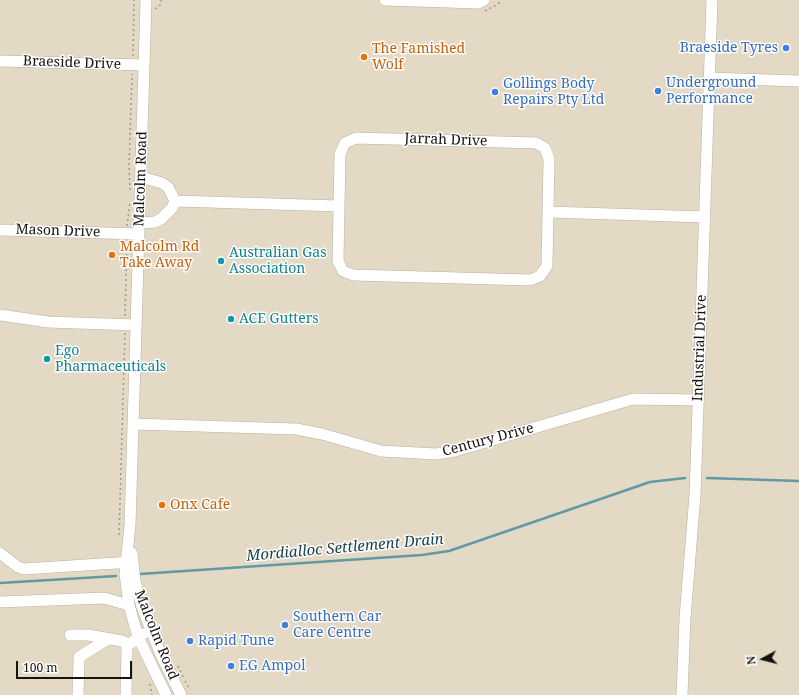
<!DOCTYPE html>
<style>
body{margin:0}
#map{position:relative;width:799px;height:695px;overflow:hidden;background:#ece5d7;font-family:"Noto Serif",serif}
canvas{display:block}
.north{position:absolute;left:743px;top:639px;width:40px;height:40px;-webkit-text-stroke:3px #fff;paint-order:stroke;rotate:263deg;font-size:11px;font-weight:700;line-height:16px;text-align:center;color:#15130e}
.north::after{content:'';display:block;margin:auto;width:14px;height:18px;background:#15130e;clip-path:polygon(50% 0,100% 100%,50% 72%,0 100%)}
.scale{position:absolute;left:16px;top:661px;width:116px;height:18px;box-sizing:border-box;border:2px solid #15130e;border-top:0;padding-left:5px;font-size:12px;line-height:14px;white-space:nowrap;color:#15130e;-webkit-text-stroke:3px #fff;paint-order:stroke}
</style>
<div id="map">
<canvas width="799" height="695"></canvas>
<div class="north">N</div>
<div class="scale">100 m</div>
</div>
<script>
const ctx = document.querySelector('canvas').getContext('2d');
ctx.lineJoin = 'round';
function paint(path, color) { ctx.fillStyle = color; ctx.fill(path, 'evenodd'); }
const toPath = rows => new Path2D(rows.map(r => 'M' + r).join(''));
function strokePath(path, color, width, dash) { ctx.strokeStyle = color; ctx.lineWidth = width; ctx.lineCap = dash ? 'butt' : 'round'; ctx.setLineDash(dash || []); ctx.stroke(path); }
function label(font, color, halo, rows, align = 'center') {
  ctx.font = font + ' "Noto Serif",serif'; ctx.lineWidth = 3; ctx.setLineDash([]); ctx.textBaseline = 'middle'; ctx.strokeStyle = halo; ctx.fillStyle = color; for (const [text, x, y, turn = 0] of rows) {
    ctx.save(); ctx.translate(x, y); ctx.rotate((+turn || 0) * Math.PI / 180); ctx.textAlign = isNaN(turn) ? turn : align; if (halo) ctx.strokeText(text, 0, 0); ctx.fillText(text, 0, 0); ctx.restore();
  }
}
const built = toPath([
 [0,0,799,0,799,695,0,695]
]);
const stream = toPath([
 [707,478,799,481],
 [140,574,422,555,449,551,650,482,685,478],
 [0,583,116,576]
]);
const path = toPath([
 [155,9,160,5,161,0],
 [485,11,498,4,501,0],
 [133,56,134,0],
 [130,190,129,168,132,74],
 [127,226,130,202],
 [125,316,127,243],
 [119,535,125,333],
 [178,666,183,677],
 [185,681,189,688],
 [150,684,152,695]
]);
const minor = toPath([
 [146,0,130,525,125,574,129,605,138,637,166,695],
 [385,0,478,3,484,0],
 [0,61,144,65],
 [709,78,799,81],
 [356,138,536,143,545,148,549,159,547,266,540,276,530,280,353,275,343,271,338,261,340,154,345,143,356,138],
 [175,201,338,206],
 [548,212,705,217],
 [139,223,155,222,161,219,172,208,175,201,168,187,162,183,141,177],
 [0,230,139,234],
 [0,315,48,322,136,325],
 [134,424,296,429,322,434,381,451,436,454,455,451,633,399,698,400],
 [0,553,18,567,24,569,132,562],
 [132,553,135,581,142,607,161,655,181,695],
 [0,602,104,598,129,605],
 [70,635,88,635,122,641,128,644],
 [78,695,79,657,108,639],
 [126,695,127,646,143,634],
 [682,695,685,618,695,495,712,0]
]);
const markers = [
 [786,48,4,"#3f7fe0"],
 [364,57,4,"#e8710a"],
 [658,91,4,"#3f7fe0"],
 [495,92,4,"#3f7fe0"],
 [112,255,4,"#e8710a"],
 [221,261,4,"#0f9aa8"],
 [231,319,4,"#0f9aa8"],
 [47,359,4,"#0f9aa8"],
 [162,505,4,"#e8710a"],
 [285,625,4,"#3f7fe0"],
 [190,641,4,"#3f7fe0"],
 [231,666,4,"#3f7fe0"]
];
const shopNames = [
 ["Braeside Tyres",778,48,"right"],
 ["Underground",666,83],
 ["Performance",666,99],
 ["Gollings Body",503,84],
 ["Repairs Pty Ltd",503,100],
 ["Southern Car",293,617],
 ["Care Centre",293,633],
 ["Rapid Tune",198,641],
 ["EG Ampol",239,666]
];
const foodNames = [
 ["The Famished",372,49],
 ["Wolf",372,65],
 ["Malcolm Rd",120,247],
 ["Take Away",120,263],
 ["Onx Cafe",170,505]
];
const streetNames = [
 ["Braeside Drive",72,63,2],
 ["Jarrah Drive",446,140,2],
 ["Malcolm Road",141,179,-88],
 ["Mason Drive",58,231,2],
 ["Industrial Drive",700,348,-88],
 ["Century Drive",488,440,-15],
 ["Malcolm Road",156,635,68]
];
const cultureNames = [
 ["Australian Gas",229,253],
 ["Association",229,269],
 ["ACE Gutters",239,319],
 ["Ego",55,351],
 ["Pharmaceuticals",55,367]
];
const waterNames = [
 ["Mordialloc Settlement Drain",345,548,-5]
];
paint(built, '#e3d9c4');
strokePath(stream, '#619aa5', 2.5);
strokePath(minor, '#b7b1a3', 12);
strokePath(path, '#9e998f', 1.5, [2, 3]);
strokePath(minor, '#fff', 11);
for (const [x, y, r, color] of markers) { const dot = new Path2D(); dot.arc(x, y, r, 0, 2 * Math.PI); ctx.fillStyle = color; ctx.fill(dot); strokePath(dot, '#fff', 1.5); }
label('14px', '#366cbe', '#fff', shopNames, 'left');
label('14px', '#c56008', '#fff', foodNames, 'left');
label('14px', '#15130e', '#fff', streetNames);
label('14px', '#0d838f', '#fff', cultureNames, 'left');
label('italic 15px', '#1b414a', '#fff', waterNames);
</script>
